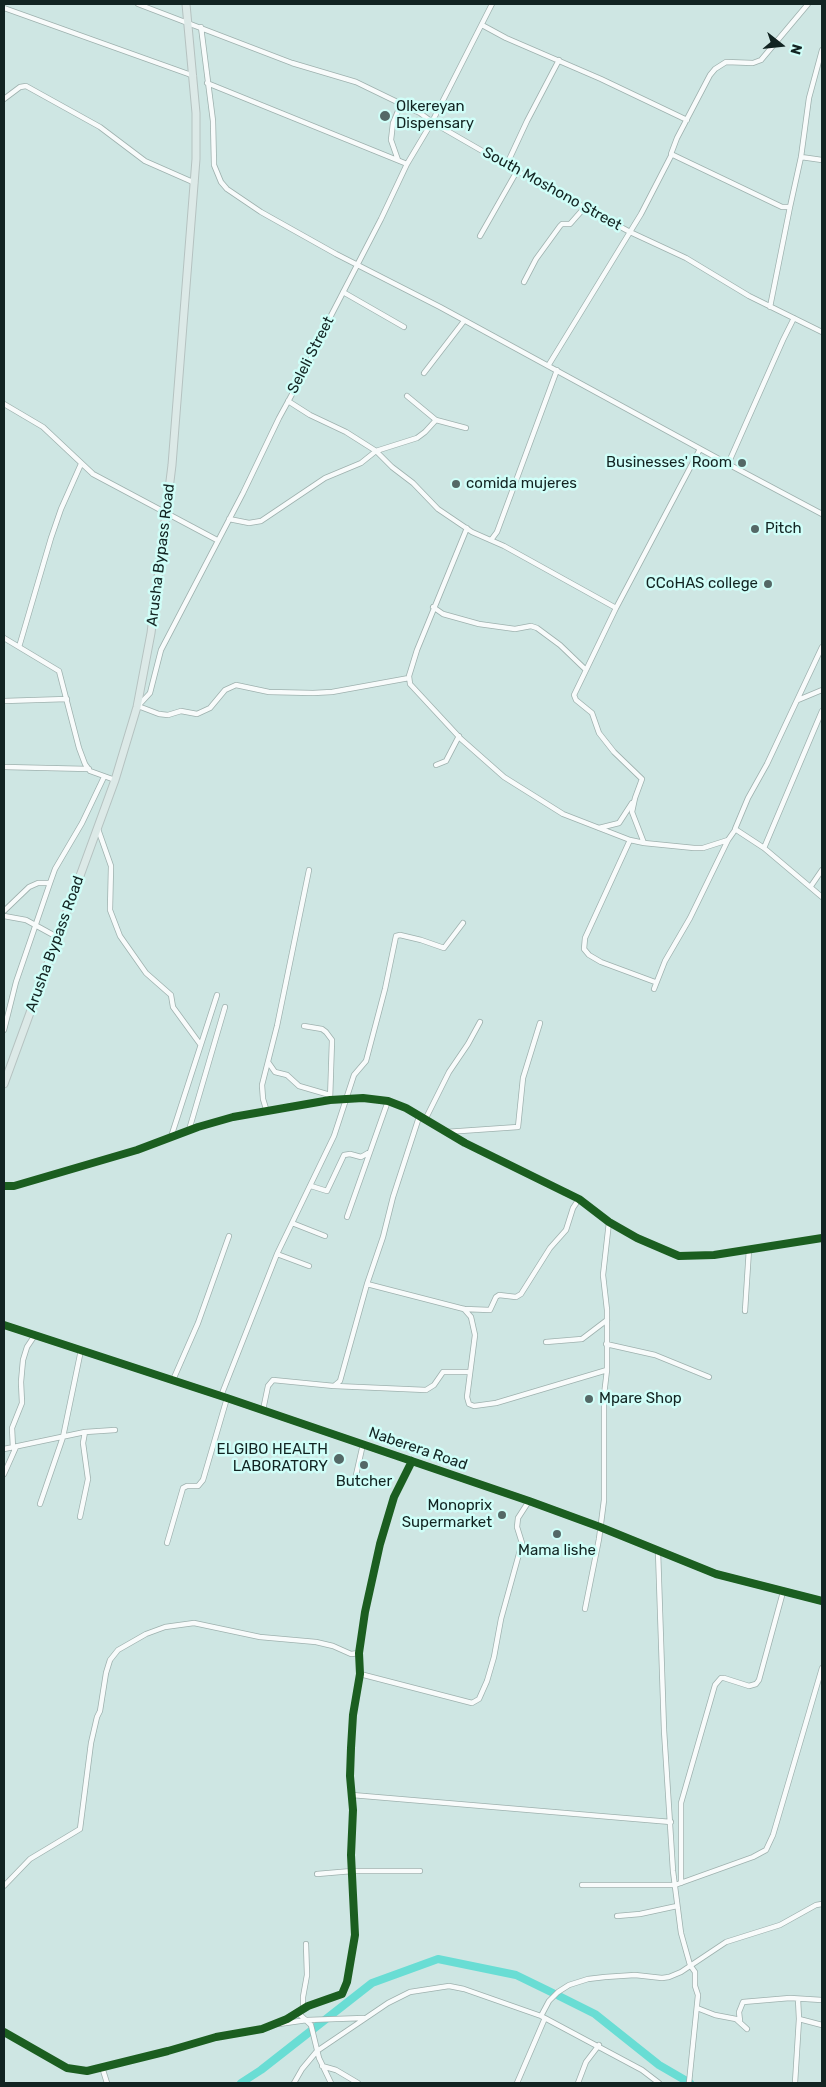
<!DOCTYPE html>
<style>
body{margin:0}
#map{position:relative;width:826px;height:2087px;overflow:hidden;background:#cee6e3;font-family:Rubik,sans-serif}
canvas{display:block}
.frame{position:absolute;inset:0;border:5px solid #122422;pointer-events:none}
.north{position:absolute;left:756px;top:20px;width:50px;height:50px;-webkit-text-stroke:4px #d0fef8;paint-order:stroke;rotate:106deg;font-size:14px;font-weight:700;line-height:20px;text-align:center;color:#122422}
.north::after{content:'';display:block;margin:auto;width:18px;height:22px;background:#122422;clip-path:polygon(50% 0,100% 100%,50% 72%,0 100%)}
</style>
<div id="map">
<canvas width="826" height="2087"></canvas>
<div class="frame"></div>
<div class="north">N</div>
</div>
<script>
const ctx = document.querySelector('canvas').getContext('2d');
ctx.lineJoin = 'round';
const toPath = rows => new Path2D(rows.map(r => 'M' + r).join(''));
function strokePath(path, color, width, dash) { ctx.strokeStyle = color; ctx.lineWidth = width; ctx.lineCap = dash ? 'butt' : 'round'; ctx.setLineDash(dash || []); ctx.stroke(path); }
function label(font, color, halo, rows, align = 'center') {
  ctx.font = font + ' Rubik,sans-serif'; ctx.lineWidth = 5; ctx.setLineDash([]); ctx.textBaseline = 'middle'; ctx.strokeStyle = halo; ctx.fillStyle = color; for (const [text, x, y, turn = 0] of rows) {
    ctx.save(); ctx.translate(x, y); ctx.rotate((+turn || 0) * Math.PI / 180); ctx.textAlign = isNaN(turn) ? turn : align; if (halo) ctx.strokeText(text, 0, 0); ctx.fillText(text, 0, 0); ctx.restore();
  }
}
const river = toPath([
 [559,1996,595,2014,659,2065,690,2083],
 [241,2083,261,2070,372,1983,438,1959,516,1975,553,1993]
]);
const minor = toPath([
 [138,4,292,63,356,82,420,113,432,122,517,171,630,232,686,258,749,296,822,332],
 [808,4,761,60,753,63,726,62,715,69,710,75,677,138,671,154,782,207,790,207,801,157,809,98,822,50],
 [4,8,194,76],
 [482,25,506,38,601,79,687,120],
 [201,27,213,121,214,165,221,182,227,189,261,212,336,254,440,307,728,464,822,514],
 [207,83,407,164],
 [4,99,20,87,26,86,100,127,145,161,195,183],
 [801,157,822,160],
 [398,160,391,140,393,123,401,104],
 [507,164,527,121,559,60],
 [480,236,517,171],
 [524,282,536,259,560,226,562,224,570,224,585,207],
 [343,292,404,327],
 [770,307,790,207],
 [548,366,641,214,672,154],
 [424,373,464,321],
 [407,396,436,420],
 [288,401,310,415,346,432,376,451,392,467,413,483,438,509,472,532,504,546,616,608],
 [4,404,43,427,93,474,217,540],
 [728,464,783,340,794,318],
 [229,519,249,523,261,521,325,478,361,463,376,451,417,438,425,432,436,420,466,428],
 [467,528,417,650,409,676,410,684,461,739,504,777,563,814,630,840,644,843,694,848,703,848,728,840],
 [491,540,497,532,557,370],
 [433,607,443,614,479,624,515,629,531,626,537,628,560,645,586,670],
 [4,638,59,671,79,748,85,764,90,771,115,780],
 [19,647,51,538,61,509,81,464],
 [822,647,767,764,748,798,735,829,764,848,822,897],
 [798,700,822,690],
 [4,701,67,699],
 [138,706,150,693,161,650,243,493,279,418,307,367,322,333,381,219,407,164,432,122,492,4],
 [138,706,159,714,168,715,181,711,197,714,210,708,225,690,236,685,269,692,313,693,332,692,409,678],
 [436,765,446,761,459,736],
 [4,767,89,769],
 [599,828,619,823,632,803],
 [98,829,111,866,110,910,120,936,146,973,171,995,173,1007,200,1044],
 [630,840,585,938,584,949,589,955,601,962,655,982],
 [644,843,632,812,635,798,642,779,614,752,599,733,592,713,576,700,574,695,616,608,700,449],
 [764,848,822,711],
 [811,886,822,870],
 [4,911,29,887,38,883,50,883],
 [4,916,26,920,57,937],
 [654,989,665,961,690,918,728,840,735,830],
 [304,1026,322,1029,326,1032,332,1040,330,1100],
 [4,1030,16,982,50,883,55,869,82,823,104,777],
 [268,1062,275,1072,287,1075,299,1086,330,1095],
 [267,1112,263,1099,262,1085,277,1026,309,870],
 [425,1120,449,1072,468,1044,480,1022],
 [189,1130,225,1007],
 [446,1132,518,1127,523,1078,540,1023],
 [171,1137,217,995],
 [4,1186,14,1186,137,1150,198,1127,233,1117,330,1100,363,1098,388,1101,406,1108,465,1143,579,1199,609,1222,637,1238,679,1256,714,1255,822,1238],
 [311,1186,327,1191,344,1155,350,1154,361,1157,368,1153],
 [347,1217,388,1101],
 [292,1223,325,1236],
 [277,1254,309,1266],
 [367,1284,464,1309,490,1310,496,1297,499,1295,516,1297,521,1294,550,1248,566,1230,573,1208,579,1199],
 [464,1309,471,1317,475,1335,467,1397,469,1404,474,1406,496,1403,607,1370],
 [745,1311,749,1249],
 [546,1342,582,1339,607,1320],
 [606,1344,655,1355,709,1377],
 [173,1380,198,1323,229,1236],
 [335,1386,426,1390,434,1385,443,1372,470,1372],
 [221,1396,277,1254,334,1136,354,1075,366,1061,385,989,396,936,400,935,421,940,444,948,463,923],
 [263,1410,268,1386,273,1380,334,1386,340,1381,367,1284,383,1237,393,1197,419,1117],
 [13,1448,12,1428,22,1403,21,1382,23,1360,27,1347,35,1335],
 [4,1449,85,1432,115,1430],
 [4,1474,16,1447],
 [354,1484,363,1444],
 [40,1504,63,1437,81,1350],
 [80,1517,88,1479,83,1443,85,1432],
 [167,1543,183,1488,187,1486,198,1486,203,1480,227,1398],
 [658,1551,664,1730,673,1871,681,1933,690,1965,695,1972,695,1986,698,1995,689,2083],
 [585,1609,599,1539,604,1500,604,1395,607,1370,607,1310,603,1275,609,1222],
 [360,1674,472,1703,479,1699,487,1681,494,1657,501,1619,522,1543,517,1527,518,1518,529,1501],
 [352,1795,671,1822],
 [317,1874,352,1871,420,1871],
 [681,1883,681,1803,715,1685,721,1678,724,1678,749,1686,756,1684,759,1680,783,1592],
 [582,1885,675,1885,753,1857,766,1850,773,1835,822,1668],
 [4,1886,30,1859,80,1829,91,1743,97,1717,100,1711,106,1673,110,1660,118,1650,146,1634,165,1627,194,1623,260,1637,316,1642,333,1646,351,1654,359,1653],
 [617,1916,640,1914,677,1906],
 [303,2008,303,1997,307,1975,306,1944],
 [697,2008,715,2015,736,2019,747,2029],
 [297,2012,311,2025,319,2058,331,2083],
 [541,2016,549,2001,558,1992,569,1985,588,1979,605,1977,635,1975,662,1978,669,1977,681,1972,726,1942,780,1925,816,1905,822,1904],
 [799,2019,822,2025],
 [740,2021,739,2012,743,2002,790,1998,822,2000],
 [279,2024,307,2020,364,2018],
 [4,2032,67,2068,87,2071,168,2051,216,2037,262,2029,287,2019,308,2006,342,1994,347,1982,355,1935,351,1855,353,1810,350,1776,351,1748,353,1715,360,1674,359,1653,365,1612,380,1544,394,1497,412,1461],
 [322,2066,336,2070,358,2083],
 [102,2067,107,2083],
 [294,2083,302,2069,317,2051,388,2003,410,1992,449,1986,464,1989,541,2016,642,2070,659,2083],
 [517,2083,545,2018],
 [578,2083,586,2062,599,2045],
 [795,2083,799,2019,798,1999]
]);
const tertiary = toPath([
 [4,1325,227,1398,529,1501,600,1527,716,1574,822,1601]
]);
const primary = toPath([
 [4,1084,115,780,137,707,151,633,172,465,196,159,196,113,186,4]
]);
const cycleway = toPath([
 [4,1186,14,1186,137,1150,198,1127,233,1117,330,1100,363,1098,388,1101,406,1108,465,1143,579,1199,609,1222,637,1238,679,1256,714,1255,822,1238],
 [4,1325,227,1398,529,1501,600,1527,716,1574,822,1601],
 [4,2032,67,2068,87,2071,168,2051,216,2037,262,2029,287,2019,308,2006,342,1994,347,1982,355,1935,351,1855,353,1810,350,1776,351,1748,353,1715,360,1674,359,1653,365,1612,380,1544,394,1497,412,1461]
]);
const markers = [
 [385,116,6,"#546866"],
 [742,463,5,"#546866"],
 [456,484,5,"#546866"],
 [755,529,5,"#546866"],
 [768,584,5,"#546866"],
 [589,1399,5,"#546866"],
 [339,1459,6,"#546866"],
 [364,1465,5,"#546866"],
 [502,1515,5,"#546866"],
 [557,1534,5,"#546866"]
];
const poiNames = [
 ["Olkereyan",396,107],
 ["Dispensary",396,124],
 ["Businesses' Room",732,463,"right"],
 ["comida mujeres",466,484],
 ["Pitch",765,529],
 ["CCoHAS college",758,584,"right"],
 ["Mpare Shop",599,1399],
 ["ELGIBO HEALTH",328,1450,"right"],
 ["LABORATORY",328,1467,"right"],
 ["Butcher",364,1482,"center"],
 ["Monoprix",492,1506,"right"],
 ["Supermarket",492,1523,"right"],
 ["Mama lishe",557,1551,"center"]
];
const streetNames = [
 ["South Moshono Street",552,189,29],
 ["Seleli Street",311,355,-63],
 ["Arusha Bypass Road",161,555,-83],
 ["Arusha Bypass Road",55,944,-70],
 ["Naberera Road",418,1449,19]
];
strokePath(river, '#69ddd4', 8);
strokePath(minor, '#9eb1ae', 6);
strokePath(tertiary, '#9eb1ae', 7);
strokePath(primary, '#b5c2c0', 9);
strokePath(minor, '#f8fbfb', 4.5);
strokePath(tertiary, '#f8fbfb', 5);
strokePath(primary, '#dce9e7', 7);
strokePath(cycleway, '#1b5e20', 8);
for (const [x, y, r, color] of markers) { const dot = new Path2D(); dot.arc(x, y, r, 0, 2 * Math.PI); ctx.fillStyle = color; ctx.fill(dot); strokePath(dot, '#d0fef8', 2); }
label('15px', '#122422', '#d0fef8', poiNames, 'left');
label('15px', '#122422', '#d0fef8', streetNames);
</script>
